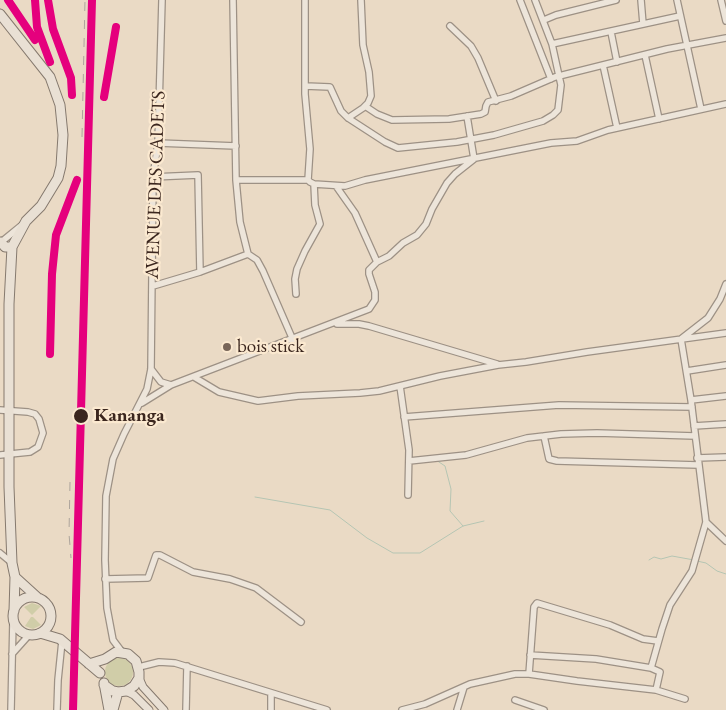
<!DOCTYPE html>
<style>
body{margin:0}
canvas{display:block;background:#eadac5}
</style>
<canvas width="726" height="710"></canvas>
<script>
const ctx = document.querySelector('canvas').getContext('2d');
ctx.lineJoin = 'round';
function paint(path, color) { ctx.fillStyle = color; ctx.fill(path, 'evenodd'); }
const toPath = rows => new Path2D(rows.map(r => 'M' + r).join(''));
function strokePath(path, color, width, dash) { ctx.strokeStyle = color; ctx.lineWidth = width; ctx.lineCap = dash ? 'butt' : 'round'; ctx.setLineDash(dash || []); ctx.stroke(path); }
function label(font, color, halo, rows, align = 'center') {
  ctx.font = font + ' "EB Garamond",serif'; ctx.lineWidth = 4.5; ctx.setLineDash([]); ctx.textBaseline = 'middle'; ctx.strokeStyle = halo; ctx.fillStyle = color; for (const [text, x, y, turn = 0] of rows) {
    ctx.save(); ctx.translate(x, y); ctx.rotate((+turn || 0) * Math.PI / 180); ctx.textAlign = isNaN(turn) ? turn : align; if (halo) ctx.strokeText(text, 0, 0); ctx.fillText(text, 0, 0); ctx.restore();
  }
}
const green = toPath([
 [32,603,41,606,32,615,24,607],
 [31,617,33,617,41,625,33,629,25,626],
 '105 672a14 14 0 1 1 28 0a14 14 0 1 1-28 0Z'
]);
const stream = toPath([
 [436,460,445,466,451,489,450,511,463,526],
 [255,497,330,510,367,538,393,553,420,553,463,526,484,521],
 [649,560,654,557,661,559,672,556,694,560],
 [697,561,706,563,717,571,726,574]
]);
const minor = toPath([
 [233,0,236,180,240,222,248,254,257,260,263,271,293,340],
 [305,0,305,94,310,149,308,180],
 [520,0,551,79],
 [641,0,643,24],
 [677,0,701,109],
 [721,0,726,21],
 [544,20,556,15,616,0],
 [450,26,471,46,478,58,496,101],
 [611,32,617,62],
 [552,44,680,16],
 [645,55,659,119],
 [603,65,617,128],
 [305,86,330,87,341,111,348,118,385,142,398,148,457,142,494,135,543,121,553,115,558,110,561,85,552,44,535,0],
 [365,106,377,114,392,120,449,119,481,114,485,112,486,106,488,102,511,96,555,77,667,49,726,38],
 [348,118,363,108,368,103,371,96,369,72,363,45,361,0],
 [158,143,236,146],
 [153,177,198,175,200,272],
 [236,180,308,180,310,182,314,184,345,186,365,180,551,143,577,141,608,130,726,104],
 [336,186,355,213,377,262],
 [0,243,22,225],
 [153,286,200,272,248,254],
 [296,294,295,279,297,269,305,251,320,224,315,205,314,184],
 [337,324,359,324,369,326,497,364],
 [151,369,161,382,171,385],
 [687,371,726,365],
 [194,377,219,392,258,401,298,396,360,393,379,391,440,376,498,365,526,362,587,352,726,333],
 [400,386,409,450,408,495],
 [691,400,726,396],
 [142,403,171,385,369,309,375,300,375,292,369,274,369,270,377,262,389,256,403,243,417,235,426,224,432,209,447,183,455,174,474,159,467,116],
 [0,410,28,412,35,414,39,419,43,433,38,447,30,452,0,455],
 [404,417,559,405,692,407],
 [694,426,726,424],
 [544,436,549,459,557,461,698,465],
 [697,458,726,457],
 [409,461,466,455,527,438,561,434,597,433,695,436],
 [706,522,726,541],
 [0,553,12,563],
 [105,579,148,578,156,555,160,555,193,572,230,579,256,588,301,622],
 [122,652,113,640,107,608,105,560,106,496,113,459,124,434,147,389,151,369,153,177,158,143,162,0],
 [12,654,29,635],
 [530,655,596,659,651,668],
 [139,667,159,662,175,663,327,710],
 [529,674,534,607,537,603,610,625,643,639,658,641],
 [656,690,660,672,651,668,662,629,670,605,692,571,706,522,691,400,681,339,708,318,720,299,726,284],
 [515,700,544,710],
 [11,710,13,620],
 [57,710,58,680,62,641],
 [186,710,187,666],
 [271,710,271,693],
 [402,710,425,704,470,684,515,674,529,674,577,681,656,690,685,699],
 [457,710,464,687]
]);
const major = toPath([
 [139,678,143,687,164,710],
 [126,691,134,695,149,710]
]);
const highway = toPath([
 [0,14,50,77,60,105,63,135,61,166,58,178,41,206,26,221,12,247,9,304,9,487,12,563,15,577,14,611],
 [1,242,5,247,12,247],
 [15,577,37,597],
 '13 616a19 19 0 1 1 38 0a19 19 0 1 1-38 0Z',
 [40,633,60,639,100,673],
 [89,664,105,659,116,652,128,654,136,661,139,672,139,678,134,686,126,691,118,692,113,691,104,685],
 [104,683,109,710],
 [113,710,118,692]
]);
const rail = toPath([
 [8,0,29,29,37,44],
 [35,0,37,27,50,62],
 [48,0,53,29,71,78,72,95],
 [104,97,116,27],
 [82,137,85,0],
 [50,354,52,274,56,235,77,180],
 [70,482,69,534,71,558]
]);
const rail1 = toPath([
 [8,0,35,40],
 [35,0,37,27,50,62],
 [48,0,53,29,71,78,72,95],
 [104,97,116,27],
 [50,354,52,274,56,235,77,180],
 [73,710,92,0]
]);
const markers = [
 [227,347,5,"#786558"],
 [81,416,8,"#3b261e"]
];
const streetNames = [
 ["AVENUE DES CADETS",156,185,-88]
];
const poiNames = [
 ["bois stick",237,347]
];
const stopNames = [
 ["Kananga",94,416]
];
paint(green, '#d0cda8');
strokePath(stream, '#b5c5b3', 1);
strokePath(minor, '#9d9185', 8);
strokePath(major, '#85796e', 9);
strokePath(highway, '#85796e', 11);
strokePath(minor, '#ede5da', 5.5);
strokePath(major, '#e9e0d4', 7);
strokePath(highway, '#e9e0d4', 9);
strokePath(rail, '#ada49c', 1, [9, 9]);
strokePath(rail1, '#e5007d', 8);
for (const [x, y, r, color] of markers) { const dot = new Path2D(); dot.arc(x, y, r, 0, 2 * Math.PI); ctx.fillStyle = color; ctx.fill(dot); strokePath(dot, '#fbe9d0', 2); }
label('19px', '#3b261e', '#fbe9d0', streetNames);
label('19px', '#3b261e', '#fbe9d0', poiNames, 'left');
label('bold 19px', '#3b261e', '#fbe9d0', stopNames, 'left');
</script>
